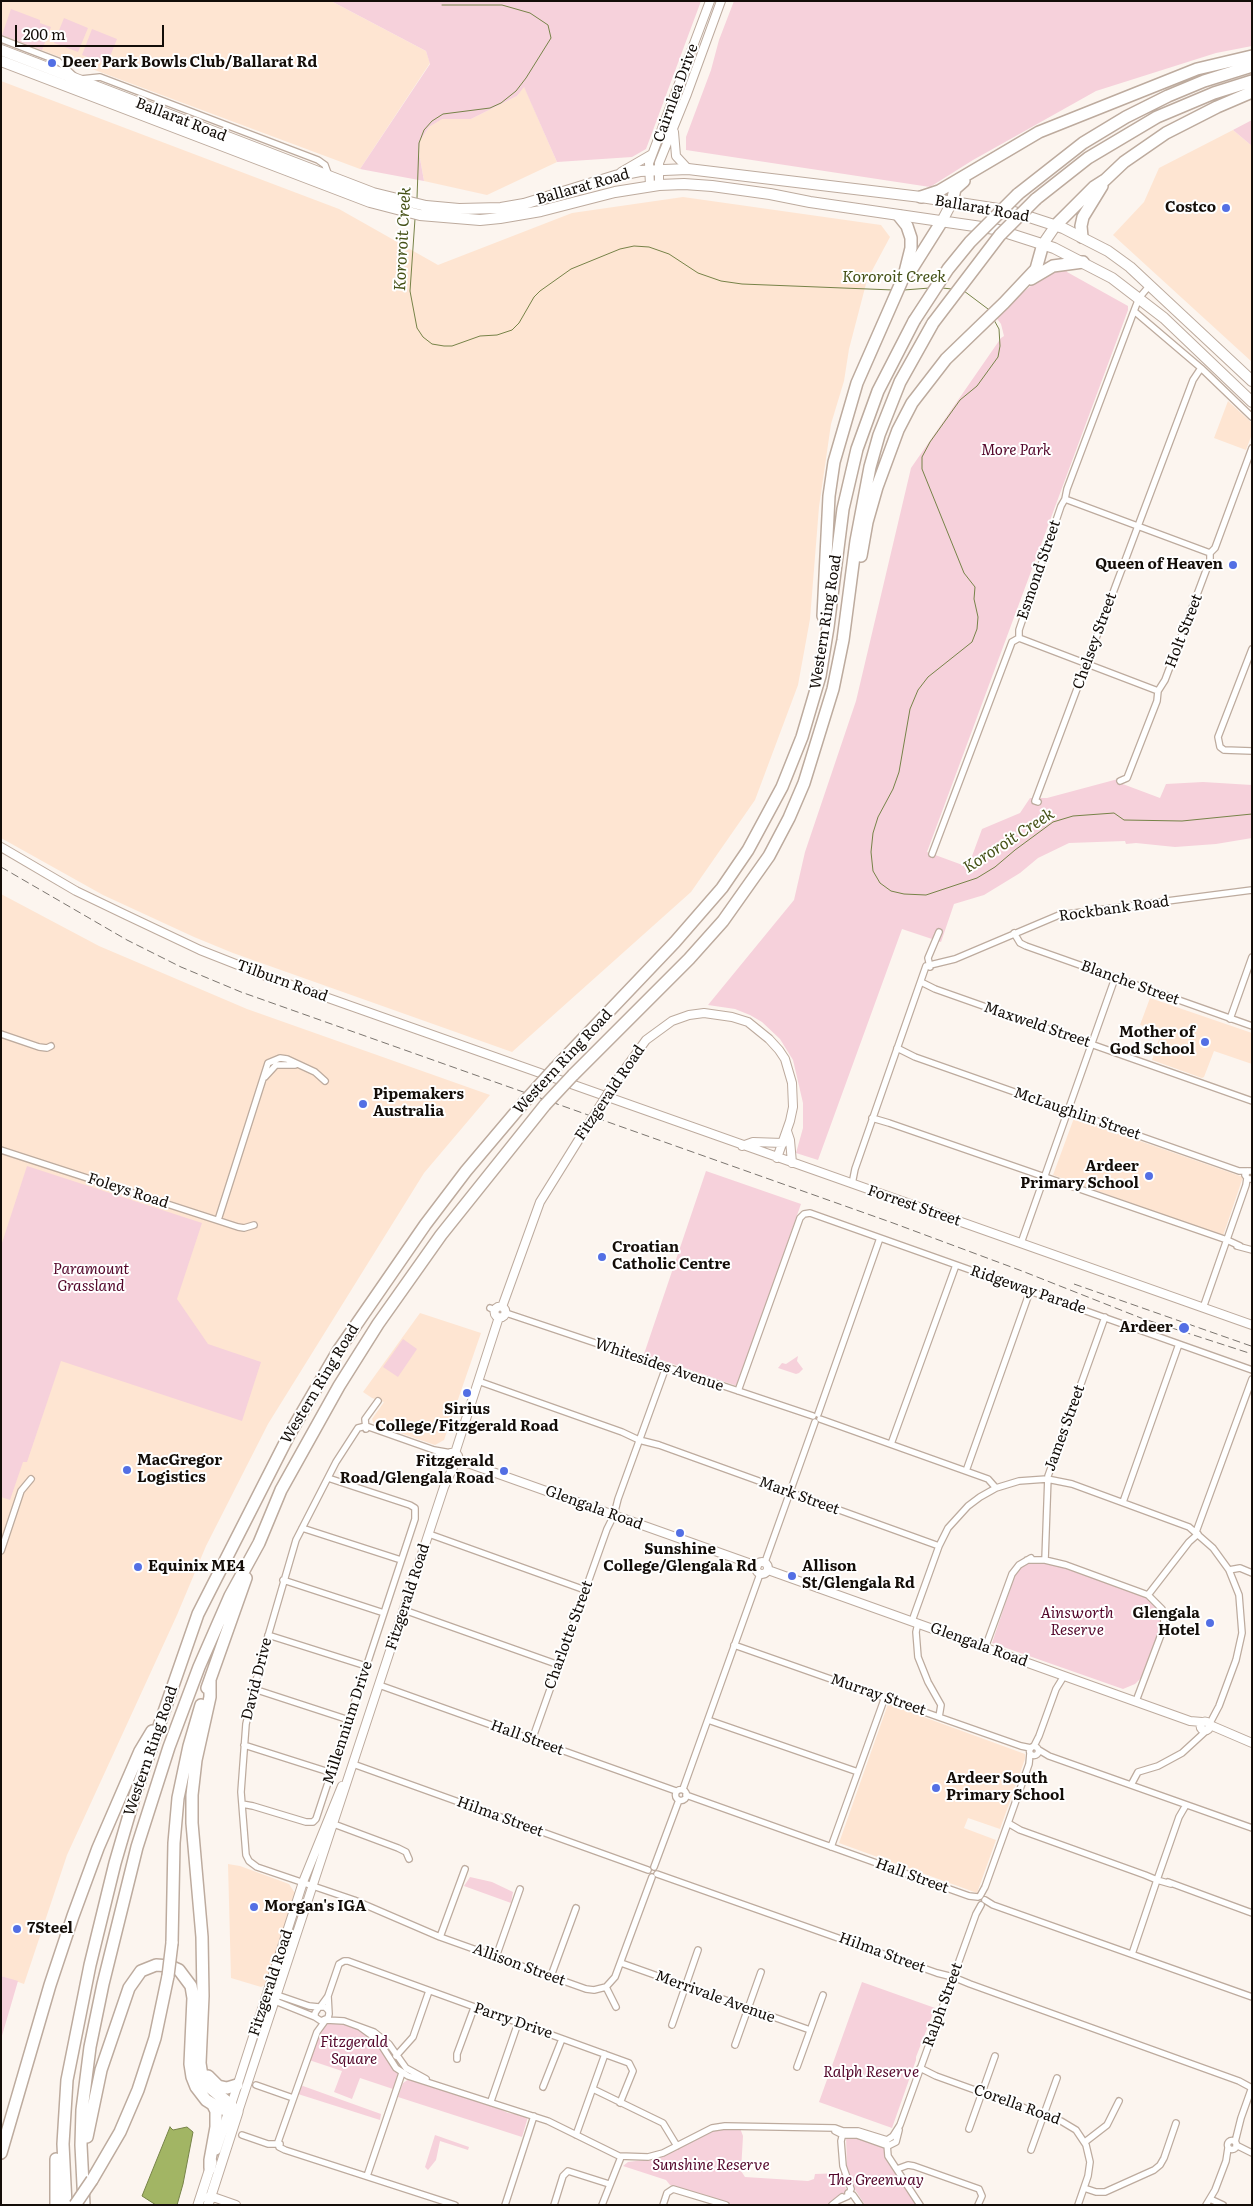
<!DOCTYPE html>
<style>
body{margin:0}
#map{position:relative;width:1253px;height:2206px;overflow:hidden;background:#fcf5ef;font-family:Literata,serif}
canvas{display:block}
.frame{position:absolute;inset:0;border:2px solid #130d08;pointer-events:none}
.scale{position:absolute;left:15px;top:25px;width:149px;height:22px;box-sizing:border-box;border:2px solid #130d08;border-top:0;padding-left:6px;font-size:15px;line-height:18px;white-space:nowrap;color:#130d08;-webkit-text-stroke:4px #fff;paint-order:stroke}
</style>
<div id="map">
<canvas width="1253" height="2206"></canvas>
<div class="frame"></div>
<div class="scale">200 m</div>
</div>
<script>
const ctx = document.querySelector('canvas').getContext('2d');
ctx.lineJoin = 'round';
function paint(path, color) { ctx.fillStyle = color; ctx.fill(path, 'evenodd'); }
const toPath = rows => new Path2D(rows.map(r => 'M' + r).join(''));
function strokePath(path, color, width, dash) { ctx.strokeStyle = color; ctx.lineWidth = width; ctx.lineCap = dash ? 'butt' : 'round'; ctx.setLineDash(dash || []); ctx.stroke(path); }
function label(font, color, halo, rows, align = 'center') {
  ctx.font = font + ' Literata,serif'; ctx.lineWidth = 4; ctx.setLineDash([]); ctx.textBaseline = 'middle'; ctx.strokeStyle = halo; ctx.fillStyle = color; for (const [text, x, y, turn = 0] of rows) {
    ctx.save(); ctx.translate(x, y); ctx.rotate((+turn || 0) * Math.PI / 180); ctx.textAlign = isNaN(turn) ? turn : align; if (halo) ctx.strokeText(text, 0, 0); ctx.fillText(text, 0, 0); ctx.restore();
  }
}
const built = toPath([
 [1,1,331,1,426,51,430,63,360,169,1,35],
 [1,81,339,209,438,265,572,213,683,197,881,225,890,237,867,280,849,349,844,381,831,424,819,507,810,619,798,685,755,800,691,892,512,1052,233,953,194,937,103,895,1,838],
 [524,86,557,162,487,195,424,181,419,153,420,141,429,127,441,119,471,119,517,96],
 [1233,130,1252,146,1252,362,1113,235,1144,202,1159,168],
 [1228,401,1252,423,1252,434,1246,450,1214,438],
 [1,894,99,946,247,1009,490,1095,424,1173,268,1424,206,1546,177,1615,67,1855,24,1984,1,1976],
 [1150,998,1252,1033,1252,1064,1214,1051,1204,1077,1202,1078,1152,1060,1161,1033,1140,1025],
 [1074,1118,1243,1177,1223,1236,1053,1175],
 [420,1313,481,1333,444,1440,435,1445,374,1424,372,1419,384,1402,372,1398,363,1392],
 [888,1704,1025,1754,1025,1759,1000,1829,968,1818,964,1828,996,1840,977,1893,839,1843],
 [228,1864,240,1866,289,1884,295,1893,265,1985,261,1987,231,1978]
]);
const green = toPath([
 [331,1,701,1,646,149,632,157,557,162,524,87,517,96,471,119,442,119,429,127,420,141,419,153,424,181,360,169,430,64,426,51],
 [734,1,1252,1,1252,46,1216,53,1096,91,973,160,930,187,686,150,686,137,711,70,719,40],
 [11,9,40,20,40,23,51,27,42,50,2,35],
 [64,18,88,28,78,52,54,43],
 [92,29,117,39,107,64,82,55],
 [1252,120,1252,146,1233,130],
 [1068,267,1067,272,1128,306,1128,310,927,852,968,867,982,829,1020,813,1030,798,1047,798,1118,779,1120,783,1160,798,1166,784,1203,782,1252,785,1252,838,1216,844,1175,847,1136,843,1126,844,1125,841,1069,843,1038,858,1020,873,984,895,954,904,941,942,902,929,818,1160,796,1153,803,1128,803,1103,793,1060,780,1039,762,1022,750,1015,735,1009,708,1005,794,900,805,852,856,701,911,468,1001,338,1004,336,1001,324,995,316,1039,279,1057,268],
 [27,1166,202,1223,177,1299,208,1344,261,1362,242,1421,61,1361,27,1462,23,1462,10,1500,1,1497,1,1246],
 [706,1171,801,1204,737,1386,644,1354],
 [403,1339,417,1349,398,1377,383,1367],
 [798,1356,797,1361,803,1369,799,1373,796,1374,778,1368,782,1363,786,1364],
 [1030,1562,1047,1562,1141,1595,1147,1598,1159,1609,1161,1626,1142,1677,1135,1684,1123,1689,992,1643,1015,1575,1021,1567],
 [470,1877,492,1882,513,1892,511,1903,464,1886],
 [1,1976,18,1981,1,2039],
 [862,1982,935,2008,916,2057,916,2060,892,2128,819,2102],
 [327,2022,339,2022,360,2029,374,2039,398,2074,393,2089,360,2078,352,2099,334,2092,342,2071,309,2060,318,2035],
 [409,2079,489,2104,508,2113,524,2115,528,2117,522,2137,398,2097,403,2083],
 [303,2086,381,2114,380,2120,298,2094,300,2087],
 [740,2128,743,2136,741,2171,745,2177,808,2181,814,2179,815,2174,842,2173,846,2188,844,2194,828,2205,734,2205,670,2185,666,2180,623,2166,628,2162,659,2158,715,2130],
 [435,2135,469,2147,468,2150,440,2141,436,2160,428,2170,425,2167],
 [846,2136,871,2142,884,2148,916,2205,865,2205,852,2185,847,2168]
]);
const water = toPath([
 [170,2127,173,2130,187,2127,193,2132,183,2184,177,2205,156,2205,142,2196,170,2127]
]);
const stream = toPath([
 [417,198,419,143,424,130,432,121,443,114,490,108,501,103,516,91,526,78,551,38,548,25,530,13,502,5,442,5],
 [415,219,410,291,417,328,423,337,432,344,444,346,452,346,480,336,497,335,512,330,519,323,534,297,540,291,571,269,620,249,634,246,649,247,669,254,698,273,721,281,742,284,893,290],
 [942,288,952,289],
 [904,290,930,288],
 [964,291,988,309],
 [994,320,999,329,1000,346,998,357,977,386,960,400,930,442,922,457,922,469,964,573,975,587,974,599,978,617,977,629,972,642,928,677,918,690,910,709,899,772,893,789,878,817,873,833,871,852,873,871,880,883,891,891,904,894,926,895,977,878,995,867,1015,850,1053,822,1073,816,1114,813,1124,820,1182,821,1252,814]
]);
const minor = toPath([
 [1,39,58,61,74,76],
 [81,79,100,77,318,160,325,165,329,176],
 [1134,311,1201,368,1252,417],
 [1065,499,1210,553],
 [1019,638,1158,691],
 [1252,649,1218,737,1220,747,1224,750,1252,751],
 [1120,781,1127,778,1157,701,1158,691,1165,680,1210,560,1210,553,1215,548,1252,448],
 [1038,802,1035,801,1138,526,1193,380,1201,368],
 [932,854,1012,642,1019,638,1019,630,1061,506,1065,499,1067,489,1134,311,1139,298,1150,285],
 [1014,933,1020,943,1026,946,1252,1026],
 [930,967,928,958,939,932],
 [921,982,935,989,1252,1101],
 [1230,1019,1252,957],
 [1,1034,39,1047,47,1048,51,1046],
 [897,1048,915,1057,1239,1171,1247,1171],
 [265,1077,276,1065,295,1065],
 [872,1118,889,1123,1227,1240,1240,1246],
 [1,1150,238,1227,244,1228,254,1225],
 [1252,1171,1248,1171,1245,1175,1248,1179,1252,1179],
 [852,1184,855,1169,926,966,955,959,1059,915,1252,890],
 [218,1220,268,1063,280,1058,287,1059,315,1072,325,1081],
 [1021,1243,1115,978],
 [1237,1246,1252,1250],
 [490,1308,495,1310],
 [1203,1308,1246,1185,1247,1178],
 [506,1313,813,1416],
 [478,1381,622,1432,639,1440,659,1445,939,1546],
 [738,1391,800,1218,804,1214,810,1213,1252,1370],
 [818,1414,880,1238],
 [820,1419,988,1479,996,1488],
 [366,1429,365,1419,378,1401],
 [891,1444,956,1265],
 [438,1453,448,1458],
 [451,1453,434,1450,366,1426,358,1428,336,1462,296,1540,261,1660,246,1724,241,1792,246,1855,249,1861,257,1867,354,1900,440,1937,586,1989,594,1990,606,1987,615,1977,652,1877],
 [966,1471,1030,1291],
 [1123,1502,1179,1344],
 [302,1528,401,1560],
 [1196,1532,1252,1379],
 [429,1534,585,1590],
 [1,1551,21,1491,31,1479],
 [1027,1560,1045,1560,1066,1565,1148,1595,1162,1609,1164,1621,1162,1632,1136,1701],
 [1045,1560,1048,1476,1105,1317],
 [765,1562,815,1422],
 [1229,1570,1240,1568,1252,1573],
 [283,1580,384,1613],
 [1148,1595,1189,1542,1198,1534],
 [404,1610,559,1665],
 [912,1621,939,1546,948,1528,968,1506,980,1497,996,1488,1019,1481,1047,1479,1072,1484,1189,1527,1213,1548,1229,1570,1239,1595,1242,1633,1236,1660,1219,1706,1209,1725],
 [918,1623,916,1632,918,1657,928,1682,941,1705,939,1717],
 [268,1635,366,1666],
 [734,1645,1021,1746,1031,1748],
 [985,1648,1012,1574,1019,1565,1031,1558],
 [379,1685,676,1791],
 [254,1689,349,1720],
 [708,1720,858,1772],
 [532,1740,607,1529,614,1515,618,1499,666,1367],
 [244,1745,332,1773],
 [1034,1746,1039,1736,1056,1689,1064,1676],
 '1029.5 1751a4.5 4.5 0 1 1 9 0a4.5 4.5 0 1 1-9 0Z',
 [1039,1750,1049,1756,1252,1828],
 [353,1764,648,1870],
 [1131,1785,1138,1772,1158,1766,1182,1753,1206,1731],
 [683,1789,760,1574],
 '675.5 1795a5.5 5.5 0 1 1 11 0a5.5 5.5 0 1 1-11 0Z',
 [686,1795,969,1896,978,1897],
 [242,1804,253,1806,306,1822,313,1822,316,1819,415,1519,415,1508,410,1505,328,1478],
 [331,1823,398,1848,406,1852,409,1859],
 [1008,1823,1020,1830,1145,1875,1157,1880,1171,1884],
 [831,1847,885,1697],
 [654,1867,679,1800],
 [657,1874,937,1973,953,1977,970,1984,1239,2081,1252,2088],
 [1168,1882,1252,1913],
 [980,1896,985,1887,1008,1823,1029,1764,1030,1753],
 [985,1900,993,1905,1252,1997],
 [440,1937,465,1869],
 [1132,1954,1158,1877,1179,1817,1186,1805],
 [496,1957,520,1889],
 [621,1963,810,2030],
 [551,1976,576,1908],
 [606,1987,616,2007],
 [277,1995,309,2006,319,2007],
 [328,1996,329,2014,328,2018,321,2021,315,2017,315,2013,319,2007,325,2007,328,2010],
 [275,2001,315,2017],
 [320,2007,328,1996,339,1964,344,1961,348,1961,629,2063,633,2071,620,2103],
 [326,2020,344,2021,374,2032,389,2044,406,2068,426,2079],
 [325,2021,317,2032,278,2142,279,2147,285,2150,455,2205],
 [672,2025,698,1950],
 [360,2027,378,2040,396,2068,408,2076,548,2121,619,2156,648,2157,663,2153,712,2128,725,2126,835,2128,843,2131,858,2131,887,2140],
 [735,2045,761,1972],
 [396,2056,413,2037,429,1991],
 [457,2059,457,2054,474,2008],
 [797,2067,823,1995],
 [920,2068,936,2076,1061,2121,1076,2130,1086,2145,1090,2162,1088,2176,1078,2205],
 [256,2085,293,2098],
 [543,2087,562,2039],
 [593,2089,663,2123,677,2146],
 [491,2101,518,2023],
 [969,2129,995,2056],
 [835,2131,843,2135,857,2135,888,2146,896,2142,899,2130],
 [242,2135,268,2144,280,2144],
 [576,2135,605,2054],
 [887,2140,893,2136,900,2125,976,1914,981,1905],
 '1227.5 2145a4.5 4.5 0 1 1 9 0a4.5 4.5 0 1 1-9 0Z',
 [1085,2142,1107,2125,1119,2101],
 [1235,2142,1241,2118,1252,2087],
 [887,2144,888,2156,920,2205],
 [1236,2145,1252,2153],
 [1031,2150,1057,2078],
 [897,2169,908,2165,914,2166,979,2189,982,2196,978,2205],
 [367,2176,402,2073],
 [1084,2188,1096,2192,1105,2192,1154,2170,1160,2165,1164,2158,1176,2123],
 [848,2193,853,2195,860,2205],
 [1210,2199,1223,2205],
 [839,2200,848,2196,851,2189,843,2166,841,2141,843,2133],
 [505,2205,534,2116],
 [554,2205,563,2176,568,2171,609,2184],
 [602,2205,621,2157],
 [663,2205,667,2193,673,2189,726,2205],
 [832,2205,842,2197],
 [1206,2205,1215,2190,1226,2161,1228,2148]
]);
const tertiary = toPath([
 [674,132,676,156,688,169],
 [621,172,652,154],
 [659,185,659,163,687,94,721,1],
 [650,186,649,163,710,1],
 [1,847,76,891,126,915,200,950,266,976,1252,1325],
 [612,1087,646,1040,672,1021,689,1015,704,1013,732,1017,748,1022,769,1039,779,1050,785,1059,792,1083,793,1107,790,1121,777,1158],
 [787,1131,790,1140,792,1163],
 [742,1146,753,1142,783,1143],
 '494.5 1312a5.5 5.5 0 1 1 11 0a5.5 5.5 0 1 1-11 0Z',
 [502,1307,540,1202,586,1128],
 '447.5 1458a5.5 5.5 0 1 1 11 0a5.5 5.5 0 1 1-11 0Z',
 [455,1453,499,1317],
 [459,1460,757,1566],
 '756 1568a6 6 0 1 1 12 0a6 6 0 1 1-12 0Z',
 [768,1570,1190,1721,1202,1722],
 '1200.5 1726a4.5 4.5 0 1 1 9 0a4.5 4.5 0 1 1-9 0Z',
 [1210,1725,1252,1743],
 [231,2105,303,1882,342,1786],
 [238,2112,444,1487,455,1463],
 [201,2197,216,2198,236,2205]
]);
const secondary = toPath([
 [216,2150,231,2105,238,2112],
 [198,2205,212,2162],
 [208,2205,238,2112]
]);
const trunk = toPath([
 [1,50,373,193,426,206,459,209,501,208,524,204,615,176,640,171,688,169,921,197,1011,211,1063,228,1108,251,1130,267,1252,381],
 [1,61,370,202,420,215,480,220,500,218,541,211,615,192,659,185,684,184,712,186,770,194,810,202,995,229,1054,248,1112,278,1164,318,1252,402],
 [942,221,952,202],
 [1043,244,1056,225]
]);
const motorway = toPath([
 [1018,194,1083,143,1126,117,1168,96,1204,81,1252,66],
 [921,197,939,191,1039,132,1197,69,1252,56],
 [1036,199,1088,158,1157,117,1214,93,1252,81],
 [952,202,955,189,964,181],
 [899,216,907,226,911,238,911,248,904,276],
 [1056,225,1094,187,1105,180,1124,162,1166,133,1217,107,1252,92],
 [1082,237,1081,226,1083,217,1102,186],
 [1031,279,1053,266,1083,262],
 [861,556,867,522,877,487,898,430,912,403,946,359,1004,303,1036,269,1043,244],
 [823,616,829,496,834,462,857,383,904,276,913,267,942,221],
 [555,1068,675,942,722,888,748,850,782,787,802,737,820,676,828,627,843,509,857,449,878,391,914,321],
 [573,1075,689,959,723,921,769,856,789,818,804,783,833,689,843,640,856,541,870,467,879,435,900,382,933,323],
 [210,1681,210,1697,196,1760,192,1795,192,1823,202,1937,203,1996,200,2063,202,2076,208,2086,231,2105],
 [207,1688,246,1578],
 [172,1943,174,1843,178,1798,189,1746,201,1705],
 [208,2076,218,2086,227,2088,237,2085],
 [87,2137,101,2070,129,1988,141,1971,156,1965,170,1966,179,1970,191,1986,193,1998,190,2064,192,2077,196,2087,206,2100,217,2107,229,2111],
 [1,2153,50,1985,73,1916,98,1848,140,1751,152,1731],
 [210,2168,210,2160,216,2127,216,2111,213,2105],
 [92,2180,120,2132,138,2090,155,2038,168,1976],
 [56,2205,56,2159],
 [66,2205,63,2144,67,2080,90,1965,115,1863,134,1798,198,1614,289,1435,338,1351,425,1225,466,1171,526,1100],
 [84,2205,81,2145,82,2110,90,2047,103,1984,137,1847,169,1747,199,1667,230,1596,259,1543,281,1490,339,1386,378,1324,441,1235,545,1105]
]);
const rail = toPath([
 [1,867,127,940,181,967,241,992,893,1223,1022,1271,1141,1318,1252,1354],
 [1074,1284,1251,1346]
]);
const tertiaryBridge = toPath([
 [586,1128,612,1087]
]);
const motorwayBridge = toPath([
 [914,321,948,269,970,242,1018,194],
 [933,323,1000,235,1036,199],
 [526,1100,555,1068],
 [545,1105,573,1075],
 [168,1976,172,1943],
 [75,2205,92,2180]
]);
const markers = [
 [52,63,5,"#536fe4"],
 [1226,208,5,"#536fe4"],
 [1233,565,5,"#536fe4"],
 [1205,1042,5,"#536fe4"],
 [363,1104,5,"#536fe4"],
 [1149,1176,5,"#536fe4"],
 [602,1257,5,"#536fe4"],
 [1184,1328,6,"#536fe4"],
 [467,1393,5,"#536fe4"],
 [127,1470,5,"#536fe4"],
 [504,1471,5,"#536fe4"],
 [680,1533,5,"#536fe4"],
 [138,1567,5,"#536fe4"],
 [792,1576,5,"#536fe4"],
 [1210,1623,5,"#536fe4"],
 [936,1788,5,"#536fe4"],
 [254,1907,5,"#536fe4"],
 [17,1929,5,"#536fe4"]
];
const poiNames = [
 ["Deer Park Bowls Club/Ballarat Rd",62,63],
 ["Costco",1216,208,"right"],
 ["Queen of Heaven",1223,565,"right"],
 ["Mother of",1195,1033,"right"],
 ["God School",1195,1050,"right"],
 ["Pipemakers",373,1095],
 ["Australia",373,1112],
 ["Ardeer",1139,1167,"right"],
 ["Primary School",1139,1184,"right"],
 ["Croatian",612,1248],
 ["Catholic Centre",612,1265],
 ["Ardeer",1173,1328,"right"],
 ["Sirius",467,1410,"center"],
 ["College/Fitzgerald Road",467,1427,"center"],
 ["MacGregor",137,1461],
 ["Logistics",137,1478],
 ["Fitzgerald",494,1462,"right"],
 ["Road/Glengala Road",494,1479,"right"],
 ["Sunshine",680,1550,"center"],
 ["College/Glengala Rd",680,1567,"center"],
 ["Equinix ME4",148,1567],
 ["Allison",802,1567],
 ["St/Glengala Rd",802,1584],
 ["Glengala",1200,1614,"right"],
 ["Hotel",1200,1631,"right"],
 ["Ardeer South",946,1779],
 ["Primary School",946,1796],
 ["Morgan's IGA",264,1907],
 ["7Steel",27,1929]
];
const streetNames = [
 ["Cairnlea Drive",676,93,-70],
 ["Ballarat Road",181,120,21],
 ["Ballarat Road",583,187,-16],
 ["Ballarat Road",982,209,10],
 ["Esmond Street",1039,570,-71],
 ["Western Ring Road",826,622,-81],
 ["Holt Street",1184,631,-69],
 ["Chelsey Street",1095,641,-70],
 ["Rockbank Road",1114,909,-8],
 ["Tilburn Road",282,981,20],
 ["Blanche Street",1130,983,20],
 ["Maxweld Street",1037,1025,19],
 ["Western Ring Road",563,1062,-47],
 ["Fitzgerald Road",610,1093,-56],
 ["McLaughlin Street",1077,1114,19],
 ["Foleys Road",128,1191,18],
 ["Forrest Street",914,1206,19],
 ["Ridgeway Parade",1028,1290,19],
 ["Whitesides Avenue",659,1365,19],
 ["Western Ring Road",320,1384,-59],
 ["James Street",1065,1428,-70],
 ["Mark Street",799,1496,20],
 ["Glengala Road",594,1508,20],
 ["Fitzgerald Road",408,1597,-72],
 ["Charlotte Street",569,1635,-70],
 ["Glengala Road",979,1645,20],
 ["David Drive",257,1679,-76],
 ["Murray Street",878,1695,19],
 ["Millennium Drive",348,1723,-72],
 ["Hall Street",527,1738,20],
 ["Western Ring Road",151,1751,-71],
 ["Hilma Street",500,1817,20],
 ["Hall Street",912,1876,20],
 ["Hilma Street",882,1953,20],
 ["Allison Street",519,1965,20],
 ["Fitzgerald Road",271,1983,-72],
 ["Merrivale Avenue",715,1997,20],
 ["Ralph Street",943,2005,-70],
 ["Parry Drive",513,2021,19],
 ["Corella Road",1017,2105,20]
];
const parkNames = [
 ["More Park",1016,451],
 ["Paramount",91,1270],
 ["Grassland",91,1287],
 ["Ainsworth",1077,1614],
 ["Reserve",1077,1631],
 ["Fitzgerald",354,2043],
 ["Square",354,2060],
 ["Ralph Reserve",871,2073],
 ["Sunshine Reserve",711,2166],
 ["The Greenway",876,2181]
];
const waterNames = [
 ["Kororoit Creek",403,239,-87],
 ["Kororoit Creek",894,277],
 ["Kororoit Creek",1009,841,-33]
];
paint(built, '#fee5d2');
paint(green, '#f6d1db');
paint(water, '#a2b564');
strokePath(water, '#778348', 1);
strokePath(stream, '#778348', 1);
strokePath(minor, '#bdab9e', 8);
strokePath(tertiary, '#bdab9e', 10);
strokePath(secondary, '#bdab9e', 11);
strokePath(trunk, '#bdab9e', 12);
strokePath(motorway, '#bdab9e', 14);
strokePath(minor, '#fff', 5.5);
strokePath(tertiary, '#fff', 8);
strokePath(secondary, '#fff', 9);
strokePath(trunk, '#fff', 10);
strokePath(motorway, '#fff', 11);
strokePath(rail, '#7b756f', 1, [8, 4]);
strokePath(tertiaryBridge, '#bdab9e', 10, []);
strokePath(motorwayBridge, '#bdab9e', 14, []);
strokePath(tertiaryBridge, '#fff', 8);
strokePath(motorwayBridge, '#fff', 11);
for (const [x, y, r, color] of markers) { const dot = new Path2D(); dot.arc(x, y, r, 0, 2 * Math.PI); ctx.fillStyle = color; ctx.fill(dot); strokePath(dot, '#fff', 2); }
label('bold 15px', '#130d08', '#fff', poiNames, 'left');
label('15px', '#130d08', '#fff', streetNames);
label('italic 15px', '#53062a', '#fff', parkNames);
label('italic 16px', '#445015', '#fff', waterNames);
</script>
